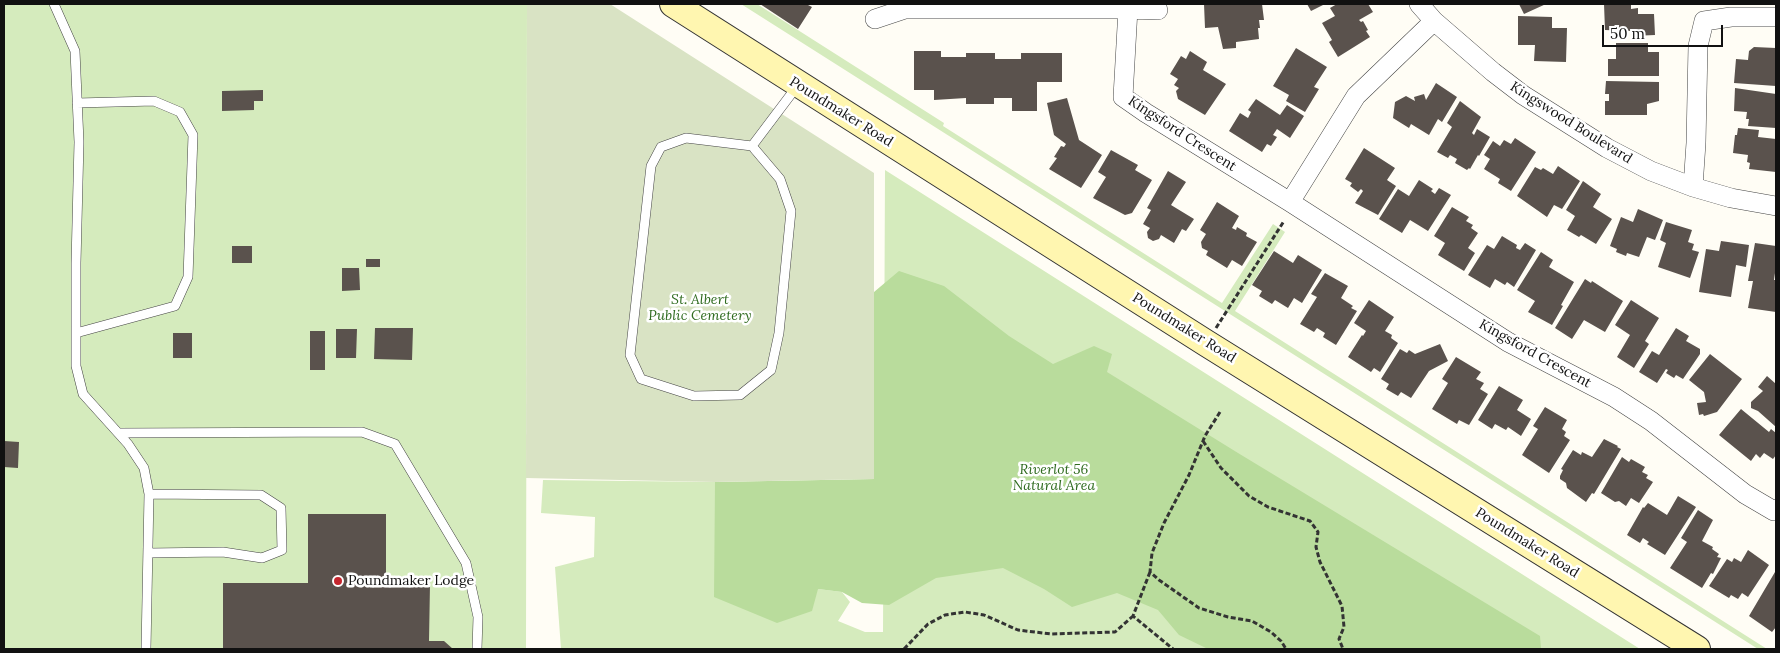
<!DOCTYPE html>
<style>
body{margin:0}
#map{position:relative;width:1780px;height:653px;overflow:hidden;background:#fffdf5;font-family:Lora,serif}
canvas{display:block}
.frame{position:absolute;inset:0;border:5px solid #111;pointer-events:none}
.scale{position:absolute;left:1602px;top:25px;width:121px;height:22px;box-sizing:border-box;border:2px solid #111;border-top:0;padding-left:6px;font-size:15px;line-height:18px;white-space:nowrap;color:#111;-webkit-text-stroke:4px #fff;paint-order:stroke}
</style>
<div id="map">
<canvas width="1780" height="653"></canvas>
<div class="frame"></div>
<div class="scale">50 m</div>
</div>
<script>
const ctx = document.querySelector('canvas').getContext('2d');
ctx.lineJoin = 'round';
function paint(path, color) { ctx.fillStyle = color; ctx.fill(path, 'evenodd'); }
const toPath = rows => new Path2D(rows.map(r => 'M' + r).join(''));
function strokePath(path, color, width, dash) { ctx.strokeStyle = color; ctx.lineWidth = width; ctx.lineCap = dash ? 'butt' : 'round'; ctx.setLineDash(dash || []); ctx.stroke(path); }
function label(font, color, halo, rows, align = 'center') {
  ctx.font = font + ' Lora,serif'; ctx.lineWidth = 5; ctx.setLineDash([]); ctx.textBaseline = 'middle'; ctx.strokeStyle = halo; ctx.fillStyle = color; for (const [text, x, y, turn = 0] of rows) {
    ctx.save(); ctx.translate(x, y); ctx.rotate((+turn || 0) * Math.PI / 180); ctx.textAlign = isNaN(turn) ? turn : align; if (halo) ctx.strokeText(text, 0, 0); ctx.fillText(text, 0, 0); ctx.restore();
  }
}
const green = toPath([
 [4,4,527,4,526,649,4,649],
 [741,4,757,4,944,123,943,126,1222,303,1273,224,1285,232,1235,311,1767,649,1758,649],
 [885,170,1640,649,561,649,555,567,594,557,595,517,541,513,543,480,715,482,715,597,818,589,842,592,850,602,838,621,865,632,883,632]
]);
const forest = toPath([
 [899,271,944,286,1009,336,1053,364,1094,346,1112,354,1107,372,1238,453,1540,636,1541,649,1208,649,1179,635,1158,610,1117,593,1072,607,1044,589,1003,568,936,578,889,605,862,603,842,592,818,589,812,611,777,623,714,597,715,482,874,479,874,292]
]);
const cemetery = toPath([
 [527,4,610,4,874,173,874,479,715,482,526,478]
]);
const building = toPath([
 [760,4,806,4,812,7,798,29],
 [1204,4,1262,4,1264,20,1259,20,1260,28,1258,28,1259,39,1236,42,1236,48,1223,49,1218,27,1205,28],
 [1307,4,1325,4,1311,11],
 [1337,4,1368,4,1373,12,1359,20,1361,22,1363,21,1368,30,1366,31,1370,37,1338,57,1329,42,1332,40,1322,23,1335,16,1330,8],
 [1519,4,1546,4,1524,14],
 [1604,4,1631,4,1631,9,1638,8,1638,14,1654,14,1655,35,1632,36,1631,31,1605,30],
 [1518,16,1552,17,1552,28,1567,28,1566,62,1534,61,1535,45,1518,45],
 [1616,43,1648,43,1648,52,1659,52,1659,76,1608,76,1608,59,1616,59],
 [1754,47,1776,48,1776,86,1734,83,1736,59,1748,60,1749,51],
 [1296,48,1327,67,1314,87,1319,89,1305,112,1286,101,1289,95,1273,86],
 [914,51,941,51,941,57,966,57,966,53,995,53,995,59,1021,59,1021,53,1062,53,1062,82,1037,82,1037,111,1012,111,1012,98,994,98,994,104,966,104,966,98,934,100,934,90,914,90],
 [1190,51,1207,62,1203,70,1226,84,1205,115,1178,99,1176,91,1179,88,1174,85,1178,79,1170,74,1181,56,1186,59],
 [1606,81,1659,82,1659,101,1647,104,1647,115,1605,115,1605,101,1609,101,1609,94,1605,94],
 [1436,83,1457,97,1442,122,1438,119,1429,135,1411,124,1409,128,1393,118,1395,102,1406,96,1415,101,1414,97,1424,94,1426,100],
 [1735,88,1776,94,1776,128,1748,126,1749,119,1746,119,1747,112,1734,111],
 [263,90,263,101,254,101,254,110,222,111,222,91],
 [1067,98,1079,140,1102,155,1081,188,1049,169,1057,158,1054,157,1061,146,1064,147,1066,144,1054,135,1047,103],
 [1256,99,1280,115,1287,105,1304,116,1290,138,1277,129,1273,135,1277,137,1271,146,1267,144,1262,152,1229,131,1240,113,1248,118,1251,112,1248,110],
 [1460,101,1481,117,1472,133,1474,135,1477,129,1490,137,1479,156,1478,155,1470,169,1469,168,1467,170,1455,163,1457,159,1450,155,1448,158,1437,152,1452,127,1447,123],
 [1738,128,1759,130,1758,137,1776,139,1776,172,1749,169,1750,163,1747,162,1748,155,1733,153,1735,135,1737,135],
 [1515,138,1536,152,1511,191,1498,183,1500,179,1484,169,1490,159,1484,155,1493,141,1500,146,1504,140,1511,144],
 [1364,148,1395,168,1387,180,1396,186,1378,215,1355,203,1363,191,1361,189,1358,192,1350,186,1352,183,1345,179],
 [1111,150,1138,165,1135,170,1152,180,1132,213,1125,215,1093,198,1106,177,1098,172],
 [1558,166,1580,181,1562,209,1554,205,1547,217,1517,196,1535,167,1541,170,1543,168,1553,174],
 [1168,171,1186,182,1171,205,1194,219,1186,231,1182,229,1174,243,1161,235,1159,239,1153,241,1148,238,1147,232,1150,228,1143,224,1151,210,1147,208],
 [1419,180,1433,189,1431,191,1435,194,1439,188,1451,195,1428,231,1410,220,1402,233,1379,219,1398,189,1409,196],
 [1583,181,1601,194,1593,207,1612,219,1596,244,1581,235,1579,237,1567,230,1575,216,1566,210],
 [1217,202,1239,216,1232,228,1236,230,1237,227,1247,233,1246,236,1257,242,1242,266,1232,260,1227,268,1206,255,1208,251,1202,248,1201,242,1206,234,1200,230],
 [1452,207,1469,217,1466,221,1473,225,1471,228,1478,233,1468,248,1475,253,1464,271,1438,255,1445,243,1434,236],
 [1638,209,1663,220,1655,240,1647,237,1639,257,1627,253,1626,256,1616,252,1617,249,1610,246,1621,217,1633,222],
 [1666,222,1692,230,1688,242,1694,244,1692,250,1699,252,1690,278,1658,267,1666,243,1660,240],
 [1502,236,1517,245,1516,248,1520,250,1525,243,1536,250,1514,287,1507,282,1505,285,1495,279,1490,288,1468,275,1487,245,1494,249],
 [1721,241,1749,245,1746,267,1736,265,1731,297,1699,292,1706,249,1719,251],
 [1755,243,1776,246,1775,255,1776,266,1774,280,1776,280,1776,312,1748,308,1753,281,1748,281],
 [232,246,252,246,252,263,232,263],
 [1274,251,1293,263,1298,255,1322,270,1302,303,1294,298,1288,308,1275,300,1272,304,1259,296,1262,291,1252,285],
 [1541,252,1553,260,1549,267,1574,282,1561,305,1563,306,1552,325,1528,312,1535,301,1517,290],
 [366,259,380,259,380,267,366,267],
 [342,268,359,268,360,290,342,291],
 [1325,273,1348,286,1341,298,1353,306,1351,308,1357,311,1336,345,1323,337,1325,333,1317,328,1314,332,1300,324,1317,297,1311,294],
 [1585,279,1591,283,1592,281,1623,301,1605,332,1584,320,1572,339,1555,328],
 [1369,300,1394,317,1385,331,1392,335,1391,338,1398,343,1380,372,1374,368,1371,372,1348,357,1362,335,1363,336,1366,331,1354,323],
 [1631,300,1659,318,1645,341,1649,344,1634,368,1617,357,1630,335,1615,325],
 [375,328,413,328,412,360,374,359],
 [1676,328,1689,336,1686,341,1700,349,1700,354,1683,379,1676,375,1674,378,1666,373,1668,370,1666,369,1657,383,1639,372,1652,351,1659,355],
 [336,329,357,329,356,358,336,358],
 [310,331,325,331,325,370,310,370],
 [173,333,192,333,192,358,173,358],
 [1440,344,1448,361,1429,371,1411,398,1401,392,1398,396,1386,389,1389,384,1381,379,1400,349,1407,353,1409,350,1415,354],
 [1710,354,1742,379,1717,412,1704,416,1703,414,1699,415,1697,403,1706,402,1704,392,1689,380],
 [1456,357,1481,372,1476,379,1484,383,1480,389,1488,394,1469,425,1459,420,1457,424,1432,409,1448,383,1442,379],
 [1767,376,1776,384,1776,427,1758,411,1751,408,1751,402,1763,391,1758,387],
 [1499,386,1523,400,1517,410,1531,419,1521,436,1508,427,1506,430,1495,424,1492,429,1478,420],
 [1545,407,1567,420,1562,429,1566,432,1564,436,1570,440,1549,473,1522,455,1538,429,1533,426],
 [1741,409,1769,432,1771,429,1776,433,1776,455,1773,459,1764,453,1760,458,1756,454,1751,461,1719,435],
 [1604,439,1618,446,1617,447,1621,449,1594,494,1592,493,1586,502,1567,488,1566,483,1560,479,1560,476,1563,470,1561,469,1573,450,1581,455,1582,452,1592,457],
 [4,441,19,442,18,468,4,467],
 [1622,457,1629,462,1631,459,1645,467,1642,472,1648,475,1646,478,1653,482,1639,503,1631,498,1626,506,1619,501,1615,502,1601,493],
 [1678,496,1696,507,1665,555,1647,544,1649,542,1643,538,1640,543,1627,535,1643,507,1644,508,1648,503,1667,515],
 [1698,510,1713,520,1702,541,1713,547,1712,549,1719,554,1717,557,1721,558,1713,574,1711,573,1702,588,1670,568,1687,542,1681,538],
 [308,514,386,514,386,578,369,578,369,584,430,584,429,641,444,641,453,649,223,649,223,583,308,583],
 [1748,550,1769,565,1748,597,1742,593,1738,599,1731,595,1729,598,1709,586,1727,559,1732,562,1734,558,1741,562],
 [1775,572,1776,573,1776,627,1772,632,1749,616]
]);
const path = toPath([
 [1216,328,1284,221],
 [1220,412,1205,436,1189,475,1164,523,1152,553,1150,572,1159,580,1199,608,1228,617,1252,621,1271,632,1281,641,1286,649],
 [1203,441,1221,468,1249,496,1268,507,1310,521,1318,532,1316,547,1320,562,1342,606,1344,627,1339,639,1343,649],
 [1150,572,1133,616,1173,649],
 [904,649,928,624,945,615,965,612,984,615,1018,630,1051,634,1115,632,1133,616]
]);
const lane = toPath([
 [54,4,75,51,79,142,76,263,76,366,83,394,128,444,144,468,149,494,146,649],
 [752,146,780,179,791,211,779,333,771,370,740,395,694,396,641,379,630,355,651,166,661,147,686,138,752,146,798,85],
 [76,333,175,306,188,277,193,135,180,112,154,101,77,103],
 [118,433,362,432,395,444,466,563,478,617,477,649],
 [148,553,223,552,262,558,282,550,281,508,261,495,149,494]
]);
const street = toPath([
 [1419,4,1434,21,1493,72,1523,95,1607,148,1651,171,1693,187,1731,198,1776,206],
 [1158,10,1128,9,1123,97,1146,113,1290,202,1508,342,1614,397,1651,421,1745,494,1774,511,1776,509],
 [875,19,905,9,1128,9],
 [1693,187,1696,143,1698,46,1704,21,1731,17,1776,17],
 [1290,202,1356,96,1434,21]
]);
const secondary = toPath([
 [673,4,1206,343,1697,649]
]);
const markers = [
 [338,581,5,"#c4262e"]
];
const streetNames = [
 ["Poundmaker Road",841,112,32],
 ["Kingswood Boulevard",1571,123,32],
 ["Kingsford Crescent",1182,134,33],
 ["Poundmaker Road",1184,328,32],
 ["Kingsford Crescent",1535,354,29],
 ["Poundmaker Road",1527,543,32]
];
const parkNames = [
 ["St. Albert",700,300],
 ["Public Cemetery",700,316],
 ["Riverlot 56",1054,470],
 ["Natural Area",1054,486]
];
const poiNames = [
 ["Poundmaker Lodge",348,581]
];
paint(green, '#d5ebbd');
paint(forest, '#b9dc9c');
paint(cemetery, '#d9e3c4');
paint(building, '#5a524d');
strokePath(lane, '#444', 10);
strokePath(street, '#444', 20);
strokePath(secondary, '#333', 28);
strokePath(path, '#333', 3, [5, 2.5]);
strokePath(lane, '#fff', 9);
strokePath(street, '#fff', 19);
strokePath(secondary, '#fff6b0', 26);
for (const [x, y, r, color] of markers) { const dot = new Path2D(); dot.arc(x, y, r, 0, 2 * Math.PI); ctx.fillStyle = color; ctx.fill(dot); strokePath(dot, '#fff', 2); }
label('14px', '#111', '#fff', streetNames);
label('italic 14px', '#2f6b1f', '#fff', parkNames);
label('14px', '#111', '#fff', poiNames, 'left');
</script>
